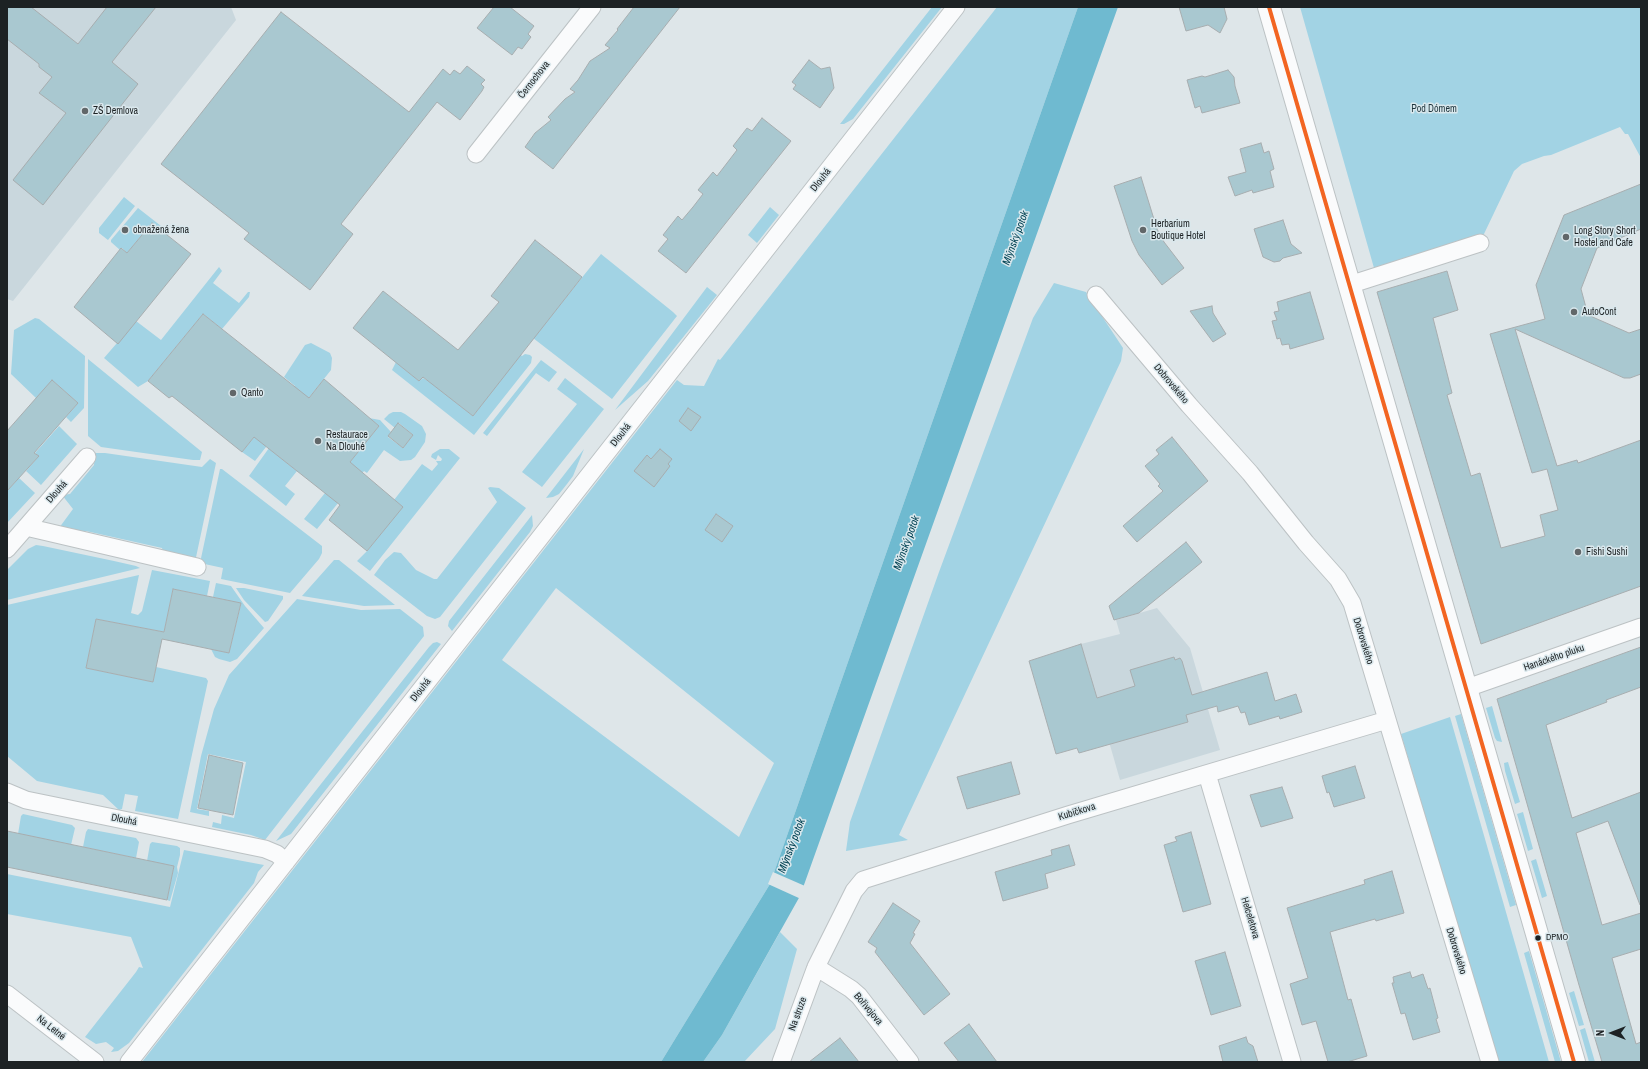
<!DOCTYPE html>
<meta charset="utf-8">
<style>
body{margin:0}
#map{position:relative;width:1648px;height:1069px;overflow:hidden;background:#dee6e9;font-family:"Archivo Narrow",sans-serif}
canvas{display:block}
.frame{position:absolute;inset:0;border:8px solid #1d2224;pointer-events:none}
.north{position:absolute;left:1592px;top:1013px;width:40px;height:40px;-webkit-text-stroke:3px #dae8ed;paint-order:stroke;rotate:270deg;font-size:11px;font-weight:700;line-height:16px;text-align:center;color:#1d2224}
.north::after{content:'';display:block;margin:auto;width:14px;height:18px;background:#1d2224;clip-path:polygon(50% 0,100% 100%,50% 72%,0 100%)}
</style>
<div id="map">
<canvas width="1648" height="1069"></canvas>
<div class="frame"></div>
<div class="north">N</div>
</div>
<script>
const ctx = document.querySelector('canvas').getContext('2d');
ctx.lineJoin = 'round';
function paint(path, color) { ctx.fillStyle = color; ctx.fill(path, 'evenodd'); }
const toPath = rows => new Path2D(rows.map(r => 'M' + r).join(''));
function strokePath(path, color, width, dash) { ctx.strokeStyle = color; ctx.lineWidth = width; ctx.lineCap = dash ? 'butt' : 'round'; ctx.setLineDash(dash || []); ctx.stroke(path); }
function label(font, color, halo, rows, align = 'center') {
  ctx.font = font + ' "Archivo Narrow",sans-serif'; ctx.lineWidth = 3; ctx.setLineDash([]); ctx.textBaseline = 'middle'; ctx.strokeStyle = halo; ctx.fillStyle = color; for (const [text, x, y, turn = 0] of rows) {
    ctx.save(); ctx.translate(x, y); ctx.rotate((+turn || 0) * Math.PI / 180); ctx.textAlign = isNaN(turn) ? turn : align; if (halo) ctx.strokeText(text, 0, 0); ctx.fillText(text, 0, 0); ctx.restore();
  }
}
const built = toPath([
 [7,7,231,7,236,20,13,301,7,299],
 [1157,608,1190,648,1220,750,1120,780,1081,644,1120,634,1116,620]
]);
const green = toPath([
 [932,7,942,7,853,119,844,124,840,124],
 [997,7,1078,7,770,884,661,1062,142,1062,677,380,684,385,704,386,718,359,720,360],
 [556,588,774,763,739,837,502,660],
 [1300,7,1641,7,1641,158,1628,134,1625,134,1620,127,1551,155,1544,156,1522,164,1514,171,1483,236,1374,268],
 [124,197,135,206,108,240,99,233,99,228],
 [770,207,779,215,757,243,748,235],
 [138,208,170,233,168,235,152,223,127,253,122,248,120,250,111,242,111,240],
 [601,254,673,312,677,316,612,399,533,338],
 [219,267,222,271,213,283,239,303,248,292,250,292,249,297,222,329,203,314,148,381,138,387,104,358,136,321,161,340],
 [1054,283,1086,292,1123,348,1121,361,899,835,908,840,846,851,850,822,939,572,1033,318],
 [707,287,717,295,648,381,615,410],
 [35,318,39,319,85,356,84,408,71,422,66,417,78,403,53,381,36,398,11,374,14,330],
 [311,343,330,353,332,358,331,370,292,419,277,408,295,386,284,377,305,345],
 [520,354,522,356,525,354,530,355,532,357,531,363,474,435,392,370,396,362,419,381,423,378,432,383,473,416],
 [88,359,202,452,200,460,193,460,101,447,88,436],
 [541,360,557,372,549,382,536,373,487,436,483,433],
 [565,378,604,409,542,487,522,472,577,404,557,389],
 [276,410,288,419,255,461,242,452],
 [393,412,401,412,405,414,422,426,426,434,425,442,415,457,411,460,400,461,384,450,367,473,364,471,317,529,304,519,379,426,369,418,380,420,391,432,388,437,403,448,413,435,399,423,395,428,384,419,389,414],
 [59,426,77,444,41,485,26,471,38,457,35,453],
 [269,448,297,471,285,486,295,494,286,506,249,476],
 [440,449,449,449,460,458,370,571,357,561,367,551,402,507,394,500,422,464,432,471,438,464,436,461,441,461,442,459,438,455,436,460,431,457,432,454],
 [584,449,573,476,567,484,559,494,553,497,546,498],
 [95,453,105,453,202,467,210,459,216,463,195,562,164,555,162,548,86,531,82,537,59,528,73,509,62,495,70,494,94,465],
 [220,469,222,469,322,546,322,553,319,559,290,593,221,579,223,568,200,563],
 [19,478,35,493,7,523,7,491],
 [490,487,499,488,526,508,440,617,435,619,427,616,374,575,385,560,394,552,401,553,416,570,434,579,437,579,497,502,488,488],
 [532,515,533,526,530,532,452,631,448,626,449,621],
 [36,545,43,546,114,561,136,566,140,568,7,600,7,570,28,549],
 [334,560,339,560,395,605,364,606,302,596],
 [152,570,210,581,207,596,173,589,164,632,96,619,86,668,153,682,156,667,206,678,208,681,178,819,135,811,138,796,125,794,122,809,119,810,103,795,37,781,7,756,7,605,139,575,131,613,138,615,142,611],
 [216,583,231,586,245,606,264,628,237,659,230,662,219,659,215,657,211,649,229,653,241,604,213,597],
 [236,588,244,588,283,596,283,599,268,621,265,622,244,600],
 [297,599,361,610,400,609,423,627,424,636,265,840,251,835,212,827,213,822,221,824,222,815,234,818,246,762,208,754,197,809,209,811,209,816,190,812,201,756,214,709,229,675],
 [437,642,441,644,291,834,276,841,429,647,433,643],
 [1492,706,1502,742,1497,741,1495,738,1486,708],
 [1461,714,1516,905,1510,907,1455,716],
 [1450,717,1549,1062,1498,1062,1401,734],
 [1508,762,1520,802,1515,804,1505,771,1504,763],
 [1523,812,1533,849,1528,851,1517,814],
 [23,814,72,825,75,828,71,845,18,834,21,816],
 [88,829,136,838,139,842,136,858,83,847,86,832],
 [152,842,177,846,180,848,180,855,177,867,178,873,170,901,167,900,174,866,147,861,150,844],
 [184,850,264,865,258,872,254,883,129,1043,118,1051,111,1052,114,1048,106,1042,96,1044,85,1037,136,972,139,967,143,968,131,937,7,914,7,874,170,907],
 [1536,859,1547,896,1542,898,1531,861],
 [780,932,797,949,775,1029,744,1062,703,1062,722,1035],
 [1529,951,1561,1062,1555,1062,1524,953],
 [1574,991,1584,1025,1579,1026,1569,993],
 [1585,1028,1595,1062,1589,1062,1580,1030]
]);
const water = toPath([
 [1078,7,1118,7,800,896,722,1035,703,1062,661,1062,770,884]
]);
const pier = toPath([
 [773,872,805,886,801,899,768,884]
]);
const building = toPath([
 [7,7,31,7,78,44,107,7,156,7,112,62,138,84,43,205,13,180,66,113,39,93,52,77,39,67,39,64,7,39,7,7],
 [494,7,510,7,534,26,528,34,531,37,522,49,518,47,512,55,477,28,494,7],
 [634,7,680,7,553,169,525,147,535,133,551,120,548,117,565,99,575,92,570,89,578,80,590,61,610,48,605,45,618,30,617,29,634,7],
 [1179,7,1224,7,1227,19,1220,33,1208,25,1186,31,1179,7],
 [281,12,409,112,443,69,450,75,454,70,460,74,467,66,485,80,481,84,484,87,482,91,460,120,437,102,341,224,353,234,310,290,244,239,249,233,161,164,281,12],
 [809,60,821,69,830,67,834,88,820,108,793,89,796,85,792,82,809,60],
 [1228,70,1234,77,1235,86,1240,103,1202,113,1200,106,1195,108,1187,80,1202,76,1205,77,1228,70],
 [762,118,791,141,686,273,658,251,668,239,663,235,678,216,682,220,693,207,703,194,698,190,713,172,717,176,737,150,733,146,747,128,752,131,762,118],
 [1261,143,1264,153,1269,151,1274,169,1270,171,1274,187,1253,193,1252,190,1235,196,1228,177,1246,172,1240,149,1261,143],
 [1141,177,1157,229,1164,242,1184,268,1162,285,1139,255,1132,241,1114,186,1141,177],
 [1641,184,1641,229,1597,248,1581,289,1588,315,1629,333,1641,329,1641,374,1630,378,1624,378,1515,329,1557,466,1577,460,1578,463,1641,440,1641,586,1481,644,1377,292,1447,271,1458,310,1433,318,1452,393,1447,395,1471,476,1480,473,1501,548,1545,536,1540,515,1558,510,1547,469,1532,473,1490,334,1545,319,1536,285,1564,215,1641,184],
 [1283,220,1291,244,1302,253,1283,258,1280,261,1274,262,1263,257,1254,229,1283,220],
 [152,223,191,254,118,344,74,307,121,248,127,253,152,223],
 [535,240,582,277,473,416,423,377,419,381,353,328,383,291,458,350,499,302,491,296,535,240],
 [1310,292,1324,339,1290,349,1289,344,1282,345,1280,338,1277,339,1272,321,1277,320,1274,312,1279,311,1277,302,1310,292],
 [1212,306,1213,313,1226,334,1213,342,1190,311,1212,306],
 [203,314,309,398,324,379,379,426,350,462,403,507,367,551,329,520,340,505,254,437,242,452,172,396,169,398,148,381,203,314],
 [52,380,78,403,34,453,39,456,7,491,7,431,52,380],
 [688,408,701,417,691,431,679,421,688,408],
 [398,423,413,435,403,448,388,436,398,423],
 [1172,437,1208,481,1137,542,1123,526,1163,491,1158,486,1160,484,1145,466,1159,454,1156,450,1172,437],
 [660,449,672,459,668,464,670,466,654,487,634,471,647,455,651,459,660,449],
 [716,514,733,526,722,542,705,530,716,514],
 [1186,542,1202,562,1139,613,1114,620,1109,606,1186,542],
 [173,589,241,603,229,653,162,639,153,682,86,668,96,619,164,632,173,589],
 [1081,644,1097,698,1135,686,1130,670,1174,657,1175,660,1180,658,1182,661,1192,695,1267,672,1275,701,1296,694,1302,712,1280,719,1279,716,1249,725,1245,712,1241,713,1238,706,1218,712,1217,706,1186,715,1188,722,1079,753,1077,748,1056,754,1029,661,1081,644],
 [1641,647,1641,687,1606,700,1607,702,1546,725,1572,818,1641,792,1641,905,1640,905,1608,821,1576,833,1602,925,1641,913,1641,949,1612,958,1636,1044,1641,1042,1641,1062,1602,1062,1579,985,1497,699,1641,647],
 [209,755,243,763,233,815,198,808,209,755],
 [1011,762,1020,794,967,809,957,777,1011,762],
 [1355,766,1365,798,1334,807,1329,792,1327,793,1322,776,1355,766],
 [1282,787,1293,818,1261,827,1250,795,1282,787],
 [7,831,174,866,167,900,7,867,7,831],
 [1191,832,1211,904,1183,912,1164,845,1177,841,1175,837,1191,832],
 [1069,845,1075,865,1045,874,1048,888,1003,901,995,872,1052,855,1051,850,1069,845],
 [1392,871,1404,913,1376,921,1375,919,1330,932,1348,1000,1351,999,1367,1056,1347,1062,1328,1062,1316,1021,1302,1025,1290,984,1308,978,1287,908,1365,884,1364,880,1392,871],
 [893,903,920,921,913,933,915,934,910,943,950,994,924,1015,875,952,877,948,868,942,893,903],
 [1225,952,1241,1006,1211,1015,1195,961,1225,952],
 [1410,972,1412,978,1423,974,1428,989,1430,988,1438,1018,1436,1019,1440,1032,1413,1040,1405,1013,1401,1014,1392,983,1394,983,1393,977,1410,972],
 [969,1024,997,1062,959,1062,944,1043,969,1024],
 [1246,1037,1248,1043,1253,1046,1258,1062,1223,1062,1219,1046,1246,1037],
 [840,1038,859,1062,809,1062,840,1038]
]);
const street = toPath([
 [476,154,592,7],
 [1349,285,1480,243],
 [1096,295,1189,405,1250,473,1306,543,1338,579,1352,603,1490,1062],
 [26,527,197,567],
 [7,549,87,457],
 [1467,688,1641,627],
 [1207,774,1292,1062],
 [7,792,26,800,265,849,277,854,286,862],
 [816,967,851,989,859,996,910,1062],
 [7,994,95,1062],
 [129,1062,956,7],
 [781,1062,816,967,854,891,863,880,1068,815,1387,720]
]);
const secondary = toPath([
 [1269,7,1574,1062]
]);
const bus1 = toPath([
 [1269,7,1574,1062]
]);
const markers = [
 [85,111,4,"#616769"],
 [125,230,4,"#616769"],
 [1143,230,4,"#616769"],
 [1566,237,4,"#616769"],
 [1574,312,4,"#616769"],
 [233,393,4,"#616769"],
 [318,441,4,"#616769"],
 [1578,552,4,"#616769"],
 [1538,938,3.5,"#1d2224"]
];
const busNames = [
 ["DPMO",1546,938]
];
const streetNames = [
 ["Černochova",534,80,-52],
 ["Dlouhá",821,180,-52],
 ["Dobrovského",1171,384,50],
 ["Dlouhá",621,435,-52],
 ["Dlouhá",57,492,-49],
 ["Dobrovského",1363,641,73],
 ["Hanáckého pluku",1554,658,-19],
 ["Dlouhá",421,690,-52],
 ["Kubíčkova",1077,812,-17],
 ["Dlouhá",124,820,11],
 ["Helceletova",1250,918,73],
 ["Dobrovského",1456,951,73],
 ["Bořivojova",868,1009,50],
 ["Na struze",798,1014,-70],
 ["Na Letné",51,1028,38]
];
const parkNames = [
 ["Pod Dómem",1434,109]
];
const poiNames = [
 ["ZŠ Demlova",93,111],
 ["Herbarium",1151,224],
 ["Boutique Hotel",1151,236],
 ["obnažená žena",133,230],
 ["Long Story Short",1574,231],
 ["Hostel and Cafe",1574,243],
 ["AutoCont",1582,312],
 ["Qanto",241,393],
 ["Restaurace",326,435],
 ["Na Dlouhé",326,447],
 ["Fishi Sushi",1586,552]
];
const waterNames = [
 ["Mlýnský potok",1016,238,-70],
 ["Mlýnský potok",907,543,-70],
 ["Mlýnský potok",792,846,-69]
];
paint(built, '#c9d7dd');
paint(green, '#a2d3e4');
paint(water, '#6fbad0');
paint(pier, '#dee6e9');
paint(building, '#a9c8d0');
strokePath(building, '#a7adaf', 1);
strokePath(street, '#bcc2c4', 19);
strokePath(secondary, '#bcc2c4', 24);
strokePath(street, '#fafbfc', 17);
strokePath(secondary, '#fafbfc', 22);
strokePath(bus1, '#f26522', 4);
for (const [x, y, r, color] of markers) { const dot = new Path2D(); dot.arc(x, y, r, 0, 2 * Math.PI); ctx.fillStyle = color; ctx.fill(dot); strokePath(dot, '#dae8ed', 1.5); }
label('9px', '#1d2224', '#dae8ed', busNames, 'left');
label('10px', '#1d2224', '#dae8ed', streetNames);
label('10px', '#1e353d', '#dae8ed', parkNames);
label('10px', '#1d2224', '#dae8ed', poiNames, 'left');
label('italic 11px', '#024253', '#dae8ed', waterNames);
</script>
